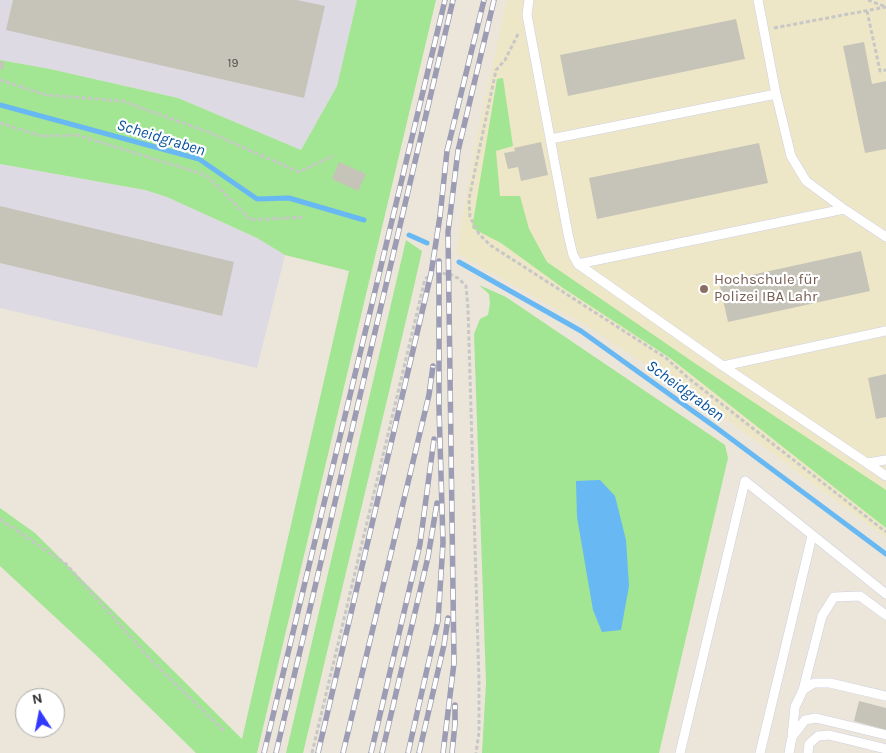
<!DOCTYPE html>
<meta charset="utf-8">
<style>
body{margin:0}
#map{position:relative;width:886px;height:753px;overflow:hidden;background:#ebe6d9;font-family:Karla,sans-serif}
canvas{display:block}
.north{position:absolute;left:15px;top:688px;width:50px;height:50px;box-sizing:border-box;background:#fff;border:1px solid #a9a9a9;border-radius:50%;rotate:349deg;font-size:14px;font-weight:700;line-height:20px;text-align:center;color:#282828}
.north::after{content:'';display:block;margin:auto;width:18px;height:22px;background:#3239ff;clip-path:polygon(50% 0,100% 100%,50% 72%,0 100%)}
</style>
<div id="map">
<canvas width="886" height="753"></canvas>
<div class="north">N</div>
</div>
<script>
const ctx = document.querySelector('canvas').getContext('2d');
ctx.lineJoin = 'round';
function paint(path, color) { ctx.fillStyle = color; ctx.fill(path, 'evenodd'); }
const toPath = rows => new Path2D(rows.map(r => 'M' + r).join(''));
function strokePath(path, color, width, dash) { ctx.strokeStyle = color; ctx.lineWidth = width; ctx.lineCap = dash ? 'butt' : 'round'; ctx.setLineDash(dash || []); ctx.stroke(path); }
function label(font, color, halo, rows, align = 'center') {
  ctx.font = font + ' Karla,sans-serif'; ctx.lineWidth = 4.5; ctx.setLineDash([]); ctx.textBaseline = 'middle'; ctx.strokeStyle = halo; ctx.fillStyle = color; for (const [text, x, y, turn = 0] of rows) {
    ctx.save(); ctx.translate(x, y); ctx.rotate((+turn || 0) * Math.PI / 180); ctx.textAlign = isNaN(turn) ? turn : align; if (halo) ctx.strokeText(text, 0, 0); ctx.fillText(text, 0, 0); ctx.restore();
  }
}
const industrial = toPath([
 [0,0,357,0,337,86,301,150,178,98,50,69,0,60],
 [0,164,145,190,167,197,257,238,285,255,257,368,0,308]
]);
const education = toPath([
 [507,0,886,0,886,538,705,403,587,326,456,253,478,131]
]);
const green = toPath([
 [357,0,436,0,257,753,196,753,96,655,0,566,0,508,35,533,242,739,349,271,285,255,257,238,167,197,145,190,0,164,0,60,50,69,178,98,301,150,337,86],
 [503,78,513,146,496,151,500,196,520,196,529,229,547,262,696,364,886,490,886,528,670,358,563,288,501,243,472,228,497,79],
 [406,240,422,251,412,295,303,753,286,753],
 [479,285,506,297,725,445,728,458,659,753,482,753,486,683,474,334,480,319,488,315,490,303,489,294]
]);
const water = toPath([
 [600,480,615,496,626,540,629,586,621,630,602,632,593,610,577,517,576,481]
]);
const stream = toPath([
 [0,105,199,159,257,199,289,198,364,220],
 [409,235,427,243],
 [459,262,581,331,718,429,886,554]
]);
const building = toPath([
 [13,0,297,0,325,6,304,98,6,30],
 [736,19,745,59,568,96,560,55],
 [864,42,872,84,886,81,886,149,865,153,843,46],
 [0,61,4,62,3,70,0,69],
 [541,142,548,175,521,181,518,167,508,169,504,153,515,151,514,148],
 [759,143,768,183,597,219,589,178],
 [339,162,366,174,358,191,332,179],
 [0,206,234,262,222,316,0,263],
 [861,251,870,291,728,322,719,282],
 [886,374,886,417,876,419,868,378],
 [859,701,886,708,886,730,854,721]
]);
const path = toPath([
 [868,0,886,7],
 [867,11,880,71,886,70],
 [774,28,886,7],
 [518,34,505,60,496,70,469,199,470,217,479,234,490,245,666,358,687,377,886,532],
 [0,80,46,95,122,101,211,133,299,172,333,156],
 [0,123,41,136,77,135,206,175,251,220,305,217],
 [0,519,66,564,152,661,224,731],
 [312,753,425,279,431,274,438,273,449,274,458,278,466,286,468,308,479,682,479,732,476,753]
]);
const service = toPath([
 [529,0,527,15,568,234,573,255,578,264,723,366,886,476],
 [758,0,776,94,791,156,806,181,844,209,886,237],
 [551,139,776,94],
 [578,264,844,209],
 [723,366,886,331],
 [867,463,886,460],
 [803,690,822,616,834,597,860,596,886,615],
 [792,737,805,720,816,718,886,735],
 [680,753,745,481,886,594],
 [760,753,812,536],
 [789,753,792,737,795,707,803,690,814,683,830,683,886,696],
 [808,753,809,744,818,736,829,735,886,749]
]);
const rail = toPath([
 [264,753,445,0],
 [276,753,453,0],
 [318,753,431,274,440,216,447,151,484,0],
 [343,753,429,395,433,366],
 [371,753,420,544,434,439],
 [382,753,428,557,437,503],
 [408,753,438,621,443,543,439,407,439,261],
 [419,753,444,645,448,618],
 [443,753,454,663,448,232,458,151,494,0],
 [452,753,455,724,455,705]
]);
const markers = [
 [704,289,5,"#8d6e63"]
];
const numberNames = [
 ["19",233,64]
];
const educationNames = [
 ["Hochschule für",714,280],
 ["Polizei IBA Lahr",714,297]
];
const waterNames = [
 ["Scheidgraben",161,138,17],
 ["Scheidgraben",685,391,36]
];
paint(industrial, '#dedae3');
paint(education, '#eee7c7');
paint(green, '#a2e593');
paint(water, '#67b8f3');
strokePath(stream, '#67b8f3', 5);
paint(building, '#c6c4b8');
strokePath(service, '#cecfe2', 10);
strokePath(path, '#c7c7c7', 3, [4, 2.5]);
strokePath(service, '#fff', 9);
strokePath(rail, '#9c9cb4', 5.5);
strokePath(rail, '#fff', 4, [11]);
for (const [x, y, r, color] of markers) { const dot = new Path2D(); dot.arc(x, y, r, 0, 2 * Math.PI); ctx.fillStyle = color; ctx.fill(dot); strokePath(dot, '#fff', 2); }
label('12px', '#504f4c', null, numberNames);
label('15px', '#785e54', '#fff', educationNames, 'left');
label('italic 16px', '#08539c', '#fff', waterNames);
</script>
